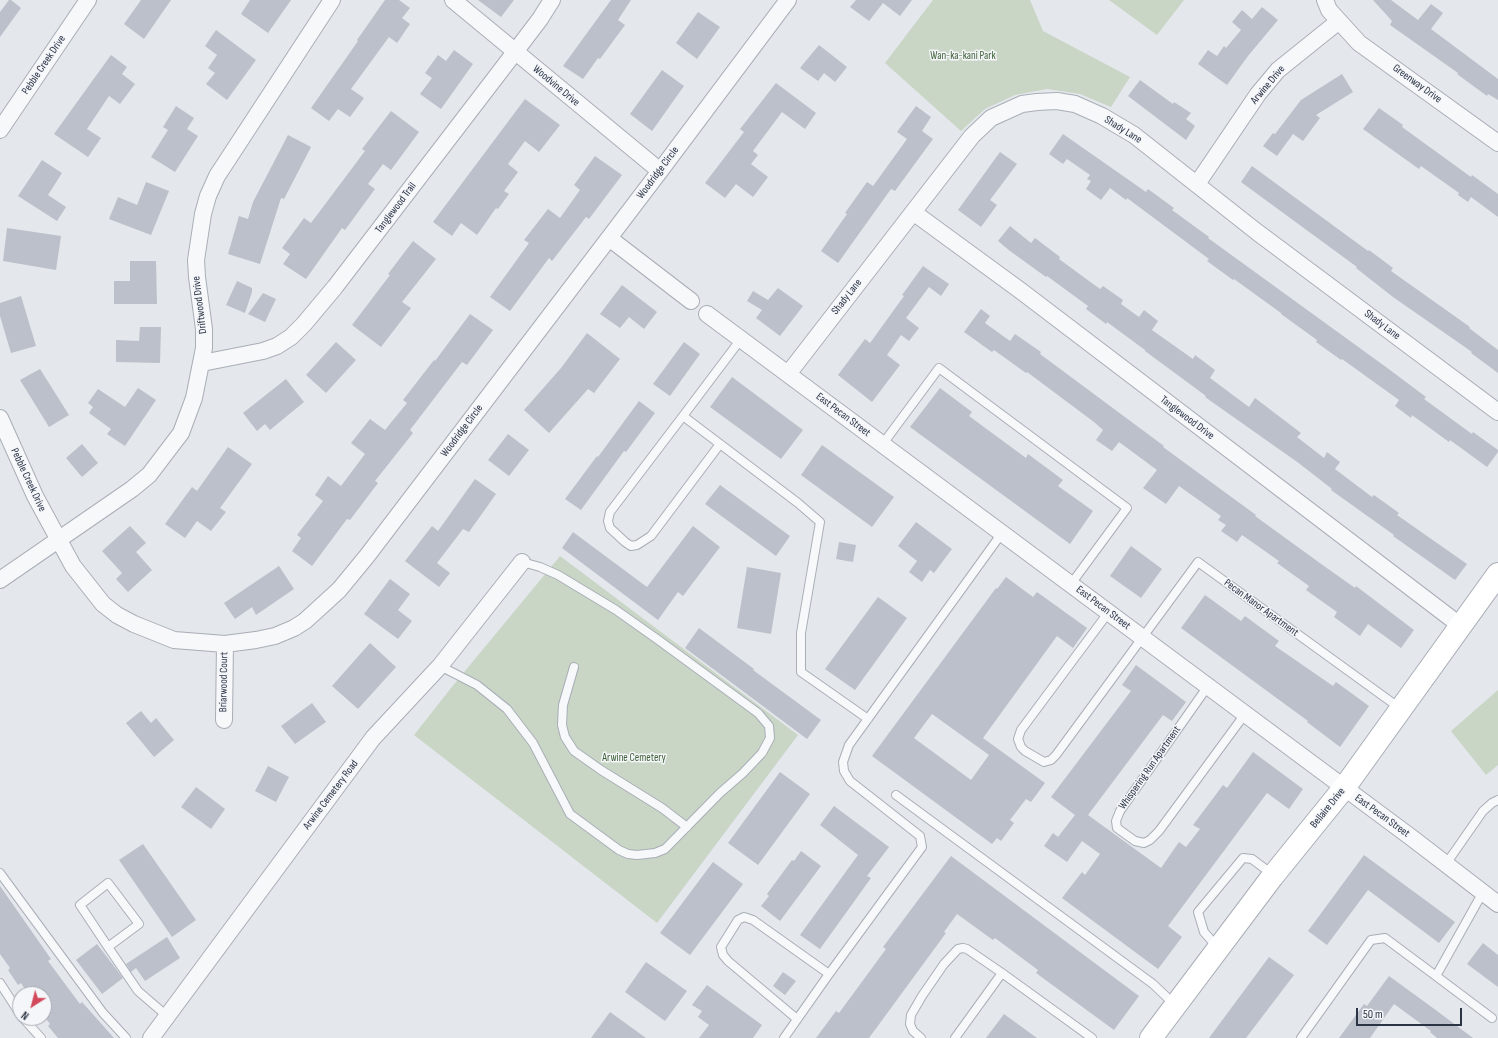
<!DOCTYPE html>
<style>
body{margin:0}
#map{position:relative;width:1498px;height:1038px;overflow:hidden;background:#e4e7ec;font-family:"Sofia Sans Condensed",sans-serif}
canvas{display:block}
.north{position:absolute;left:12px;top:986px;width:40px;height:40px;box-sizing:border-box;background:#f4f6f9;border:1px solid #a4a8b1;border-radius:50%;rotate:216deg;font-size:11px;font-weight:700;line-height:16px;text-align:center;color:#2b3445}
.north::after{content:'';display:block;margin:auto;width:14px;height:18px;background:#d1495b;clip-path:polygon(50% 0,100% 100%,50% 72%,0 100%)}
.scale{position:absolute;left:1356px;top:1008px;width:106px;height:18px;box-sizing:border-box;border:2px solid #2b3445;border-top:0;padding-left:5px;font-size:12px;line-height:14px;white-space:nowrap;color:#2b3445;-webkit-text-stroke:3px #f4f6f9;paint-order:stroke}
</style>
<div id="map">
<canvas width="1498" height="1038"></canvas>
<div class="north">N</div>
<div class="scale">50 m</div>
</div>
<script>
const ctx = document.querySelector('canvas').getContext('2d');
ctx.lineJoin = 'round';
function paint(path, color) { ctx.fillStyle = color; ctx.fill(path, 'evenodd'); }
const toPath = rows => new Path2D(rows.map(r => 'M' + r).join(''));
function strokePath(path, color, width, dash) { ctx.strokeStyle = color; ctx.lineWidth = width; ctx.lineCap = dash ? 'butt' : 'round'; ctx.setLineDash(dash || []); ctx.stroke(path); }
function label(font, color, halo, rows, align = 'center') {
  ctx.font = font + ' "Sofia Sans Condensed",sans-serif'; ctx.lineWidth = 3; ctx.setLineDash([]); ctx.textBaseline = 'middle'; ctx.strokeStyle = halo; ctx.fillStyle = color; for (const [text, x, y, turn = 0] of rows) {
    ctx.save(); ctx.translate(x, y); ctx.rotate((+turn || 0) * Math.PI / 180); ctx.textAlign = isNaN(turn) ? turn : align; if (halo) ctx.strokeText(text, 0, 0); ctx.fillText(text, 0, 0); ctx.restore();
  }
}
const green = toPath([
 [933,0,1030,0,1043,31,1130,77,1111,107,1080,94,1047,89,1015,95,985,109,961,131,885,63],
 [1109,0,1184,0,1157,35],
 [560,556,798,735,657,923,414,735,451,688],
 [1498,690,1498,765,1486,775,1451,731]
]);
const building = toPath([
 [9,0,11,0,21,8,0,37,0,12],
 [141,0,171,0,144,39,124,24],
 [250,0,291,0,268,33,241,14],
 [385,0,399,0,410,8,402,18,410,24,397,43,389,37,351,89,364,98,350,117,338,109,329,121,311,108,358,41,357,40],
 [478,0,514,0,501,17],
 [611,0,631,0,618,20,625,25,600,59,598,58,583,79,563,66],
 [856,0,912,0,900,16,883,3,869,21,850,7],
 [1373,0,1391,0,1418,20,1431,4,1443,13,1431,29,1498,79,1498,100,1488,94,1487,96,1457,74,1458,73,1390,25,1392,21],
 [1262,7,1278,20,1248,56,1227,85,1198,64,1208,50,1217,56,1224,46,1226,48,1241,30,1232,22,1242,10,1252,19],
 [698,12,720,27,697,59,676,43],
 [216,30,256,60,227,100,206,84,215,73,208,68,217,55,205,46],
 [819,45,847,67,835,82,824,73,818,81,800,68],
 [454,50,473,64,441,109,420,94,432,78,425,73,438,55,446,61],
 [111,55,127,67,122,74,135,84,120,104,109,96,87,129,101,138,88,157,54,134],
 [662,70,684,86,652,131,630,114],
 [1342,74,1353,92,1316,115,1320,118,1303,141,1293,134,1277,156,1263,146,1273,133,1275,134,1301,100],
 [1140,80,1173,104,1174,102,1191,113,1186,119,1195,126,1186,140,1128,96],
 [776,83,816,113,805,129,782,112,753,151,758,155,751,164,768,177,753,197,736,184,725,198,705,183,744,132,740,129],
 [525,99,560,125,539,152,525,141,508,164,518,172,504,191,509,194,498,209,496,208,477,235,461,223,452,236,433,222],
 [176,106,194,118,187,129,198,136,175,172,151,157,168,130,163,127],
 [916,106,931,117,922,131,933,139,895,191,891,189,838,263,821,251,847,214,845,213,867,182,873,186,907,139,897,132],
 [1379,108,1403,125,1402,127,1471,177,1472,175,1498,194,1498,217,1471,197,1468,202,1458,195,1459,193,1421,166,1419,169,1363,129],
 [391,111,419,132,391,170,383,164,368,184,375,189,345,230,342,228,306,279,283,264,290,254,282,248,304,218,311,223,365,151,362,149],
 [1063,134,1146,192,1148,189,1174,208,1172,210,1209,237,1208,238,1390,370,1426,397,1424,399,1472,434,1473,432,1498,450,1498,452,1487,467,1450,440,1449,442,1412,415,1411,418,1395,406,1399,400,1342,359,1341,360,1316,342,1317,340,1281,314,1281,313,1234,279,1233,280,1207,261,1209,259,1127,198,1126,200,1110,188,1101,200,1086,189,1091,181,1087,179,1090,175,1067,159,1063,164,1049,154],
 [288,135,311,147,284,199,281,198,260,264,228,254,239,216,248,219,253,202],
 [1000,152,1017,164,990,200,997,205,981,227,958,210],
 [595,156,622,175,589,219,586,217,552,261,549,258,510,311,490,297,529,243,524,240,548,209,560,218,580,190,574,185],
 [42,160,62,173,48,195,66,207,57,221,18,196],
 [1252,166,1368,251,1369,250,1393,268,1391,271,1470,327,1469,328,1498,350,1498,373,1471,353,1472,352,1393,297,1356,268,1357,267,1241,182],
 [146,182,169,191,151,235,109,219,118,197,137,205],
 [1010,226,1031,243,1035,238,1060,257,1059,259,1100,289,1103,286,1123,300,1121,304,1139,317,1144,310,1158,321,1152,330,1193,359,1195,355,1215,370,1210,378,1249,407,1255,398,1301,433,1297,437,1324,458,1327,452,1340,462,1335,469,1372,497,1374,495,1399,513,1397,515,1467,564,1455,580,1393,536,1394,535,1331,490,1332,489,1300,464,1205,397,1206,396,1145,351,1145,350,1107,322,1106,324,1086,309,1088,306,1047,276,1046,277,1010,251,998,241],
 [7,228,61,236,56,270,3,261],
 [413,241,436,259,402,302,411,308,381,347,352,325,390,275,388,274],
 [130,261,156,261,157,304,114,304,114,281,130,281],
 [923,266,949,284,941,296,929,287,906,318,919,328,909,341,901,335,887,355,900,365,872,402,838,375,865,339,870,343,904,296,902,295],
 [237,281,252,288,252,292,245,313,226,305],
 [622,285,657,312,644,329,629,317,620,328,600,314],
 [778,288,803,306,780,336,756,318,762,310,747,301,753,291,768,300],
 [263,293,276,299,265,322,248,314],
 [21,296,36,346,11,353,0,316,0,303],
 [981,309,990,316,985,323,1010,341,1015,334,1041,352,1040,354,1164,446,1163,447,1256,515,1255,516,1324,566,1355,588,1356,586,1414,630,1401,648,1368,624,1360,636,1334,617,1337,612,1306,590,1309,586,1277,563,1279,561,1242,535,1237,542,1221,531,1226,525,1218,520,1221,516,1179,486,1166,504,1143,488,1157,470,1119,442,1112,451,1096,440,1103,430,1094,422,1027,372,1026,373,994,350,992,352,964,332],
 [470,314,493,330,467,365,462,362,410,430,413,433,375,481,378,483,350,520,347,519,312,566,292,551,301,538,297,535,323,501,315,495,328,476,341,486,365,454,351,443,370,419,385,430,407,403,403,400,434,360,435,361],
 [140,327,161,327,160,363,116,362,116,340,139,341],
 [587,333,620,359,594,393,588,389,549,433,524,410,561,368],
 [336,342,356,360,326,393,306,375],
 [684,342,700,354,670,396,653,384],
 [40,369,69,415,49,427,20,380],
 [732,377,803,430,781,459,710,407],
 [286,379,304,402,270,430,265,424,257,431,243,413],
 [138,388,156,400,125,446,107,434,111,429,89,413,93,407,88,403,98,389,125,407],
 [940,388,972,412,969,416,1026,458,1028,454,1063,480,1058,486,1093,511,1070,544,910,427],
 [639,401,655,413,626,452,624,451,581,510,565,499,597,456,598,457],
 [508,434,529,450,509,476,488,460],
 [82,444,98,463,82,477,66,458],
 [822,445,894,497,872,527,801,475],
 [228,447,252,464,220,508,226,512,211,531,197,521,185,538,165,524,192,487,197,491],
 [475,479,496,494,469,532,463,529,437,563,450,573,439,587,405,561,432,526,438,531],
 [720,485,790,536,776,556,705,504],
 [916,522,952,549,934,573,930,570,922,582,909,572,917,561,898,546],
 [130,526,146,543,136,552,152,570,128,592,116,579,122,573,102,551],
 [693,526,720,547,683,596,678,592,658,620,562,548,573,532,647,587],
 [839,542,856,545,853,562,836,559],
 [1131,546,1162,569,1141,598,1110,576],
 [279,566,294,589,256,615,252,607,235,619,224,603],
 [747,567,781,573,771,634,737,628],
 [1006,577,1033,597,1037,592,1087,628,1073,648,1057,636,983,738,1045,783,1031,802,1026,799,1010,820,1014,823,1001,841,997,838,992,844,872,756,996,588,997,589],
 [932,714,989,755,971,780,914,738],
 [390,579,410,594,398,610,412,621,398,639,364,614],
 [1205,595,1241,621,1245,616,1279,641,1275,646,1333,686,1336,682,1369,706,1340,747,1307,722,1308,721,1181,628],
 [878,597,907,618,855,690,825,669],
 [699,628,754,669,753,670,821,720,807,739,685,648],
 [370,643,396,667,358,709,332,686],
 [1136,665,1186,702,1172,721,1163,715,1088,815,1161,868,1179,842,1186,847,1200,829,1193,825,1223,785,1227,788,1253,752,1303,789,1289,809,1267,793,1168,926,1182,937,1158,969,1062,898,1082,872,1085,875,1100,854,1082,841,1067,862,1044,846,1053,833,1058,837,1075,815,1051,797,1131,691,1122,685],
 [312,703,326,722,295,744,281,726],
 [141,711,151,723,156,718,174,740,154,757,126,723],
 [268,766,289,777,276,802,255,791],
 [780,772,810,794,758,865,728,843],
 [196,787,225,809,211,829,181,807],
 [834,806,889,847,867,876,871,878,820,949,800,935,858,855,820,825],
 [143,844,196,920,172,937,119,860],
 [801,851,821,866,780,921,761,906,769,896,767,894,792,860,794,861],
 [1364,855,1455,922,1439,943,1368,890,1327,945,1308,931],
 [951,856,1139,996,1114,1030,1036,973,1038,970,995,938,993,940,957,914,944,932,946,933,869,1038,816,1038,836,1011,839,1013,886,949,883,947],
 [713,862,743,884,690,955,660,933],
 [0,886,51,959,48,961,80,1004,82,1002,114,1038,58,1038,48,1026,50,1024,44,1016,44,994,28,994,21,983,18,985,8,970,10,968,0,954],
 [167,937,180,958,145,981,136,968,131,972,126,964],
 [1483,943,1498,955,1498,987,1467,964],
 [97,944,123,978,102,994,76,960],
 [1269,957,1294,975,1246,1038,1209,1038],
 [646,962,687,991,665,1021,625,992],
 [783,972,796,981,785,995,773,986],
 [1389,976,1433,1008,1473,1038,1437,1038,1430,1032,1431,1031,1394,1004,1370,1038,1339,1038,1364,1004,1367,1006],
 [707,985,762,1025,753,1038,699,1038,709,1025,698,1017,702,1011,692,1005],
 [610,1012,646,1038,591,1038],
 [1004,1014,1037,1038,986,1038]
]);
const lane = toPath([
 [741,339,683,416,798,503,820,522,801,633,801,672,868,719],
 [683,416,610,512,608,521,610,528,625,542,631,546,637,545,651,536,720,444],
 [882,445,939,368,1127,508,1071,584],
 [1108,613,1021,730,1018,739,1021,747,1025,751,1044,762,1051,760,1056,755,1198,562,1401,709],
 [440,666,477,685,507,709,533,743,570,814,619,850,628,854,637,855,655,853,665,849,720,793,743,773,762,753,770,738,769,726,758,713,657,639,616,610,558,575,540,567,522,562],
 [574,667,563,705,562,725,565,737,574,751,601,770,662,808,687,827],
 [1208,686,1120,811,1116,821,1117,828,1135,841,1144,843,1150,840,1159,831,1245,714],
 [896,795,1153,984,1175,1005],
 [1446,864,1483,811,1492,803,1498,800],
 [0,873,103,1013,126,1038],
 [1483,892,1436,976,1492,1018],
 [108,947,139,924,108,883,80,905,108,947,138,991,167,1016],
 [1218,948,1204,932,1198,912,1243,858,1252,859,1272,874],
 [1002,973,1092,1038],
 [0,983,20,1014],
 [23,1018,41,1038],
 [797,1019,728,961,723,955,721,947,738,920,744,917,753,920,829,974],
 [784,1038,829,974,922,847,920,836,850,781,844,771,843,762,849,745,1002,533],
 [921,1038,913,1031,910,1024,911,1015,922,996,944,964,958,949,963,948,967,949,1002,973,955,1038],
 [1301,1038,1371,940,1385,938,1436,976]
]);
const street = toPath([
 [453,0,660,171],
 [1325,0,1329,10,1359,43,1498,143],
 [0,130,88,0],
 [1197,184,1258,94,1278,70,1339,21],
 [913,212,1021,291,1461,626],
 [609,238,691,301],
 [707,314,1412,838,1498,904],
 [202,363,263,351,277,346,291,337,304,324,335,287,515,52,540,19,552,0],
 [788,374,972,136,991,118,1022,104,1037,102,1057,101,1075,104,1102,116,1134,135,1257,232,1498,412],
 [0,418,35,496,73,566,103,604,117,615,134,624,174,640,225,644,256,640,275,636,294,628,305,621,339,590,367,556,660,171,788,0],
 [0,580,132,489,149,475,181,433,194,398,204,348,204,329,197,277,196,260,203,214,208,196,217,176,332,0],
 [224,720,225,644],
 [151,1038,373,738,440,666,522,562]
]);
const secondary = toPath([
 [1151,1038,1272,877,1344,788,1498,574]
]);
const parkNames = [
 ["Wan-ka-kani Park",963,56],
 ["Arwine Cemetery",634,758]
];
const streetNames = [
 ["Pebble Creek Drive",44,65,-56],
 ["Greenway Drive",1417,84,36],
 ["Arwine Drive",1268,85,-50],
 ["Woodvine Drive",556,86,40],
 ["Shady Lane",1123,130,32],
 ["Woodridge Circle",658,173,-53],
 ["Tanglewood Trail",396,208,-53],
 ["Shady Lane",847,297,-52],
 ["Driftwood Drive",200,305,-97],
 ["Shady Lane",1382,325,37],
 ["East Pecan Street",843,415,37],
 ["Tanglewood Drive",1187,418,37],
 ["Woodridge Circle",462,431,-53],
 ["Pebble Creek Drive",28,480,65],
 ["East Pecan Street",1103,608,37],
 ["Pecan Manor Apartment",1261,608,36],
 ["Briarwood Court",224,682,-89],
 ["Whispering Run Apartment",1150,768,-55],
 ["Arwine Cemetery Road",331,795,-53],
 ["Bellaire Drive",1328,808,-51],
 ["East Pecan Street",1382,816,36]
];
paint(green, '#c9d6c5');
paint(building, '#bbc0ca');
strokePath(lane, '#a9aeb7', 10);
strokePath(street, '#a9aeb7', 18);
strokePath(secondary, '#a9aeb7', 24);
strokePath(lane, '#f7f8fa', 8);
strokePath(street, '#f7f8fa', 16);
strokePath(secondary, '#fff', 22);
label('11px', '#3f6138', '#f4f6f9', parkNames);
label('11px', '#2b3445', '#f4f6f9', streetNames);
</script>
